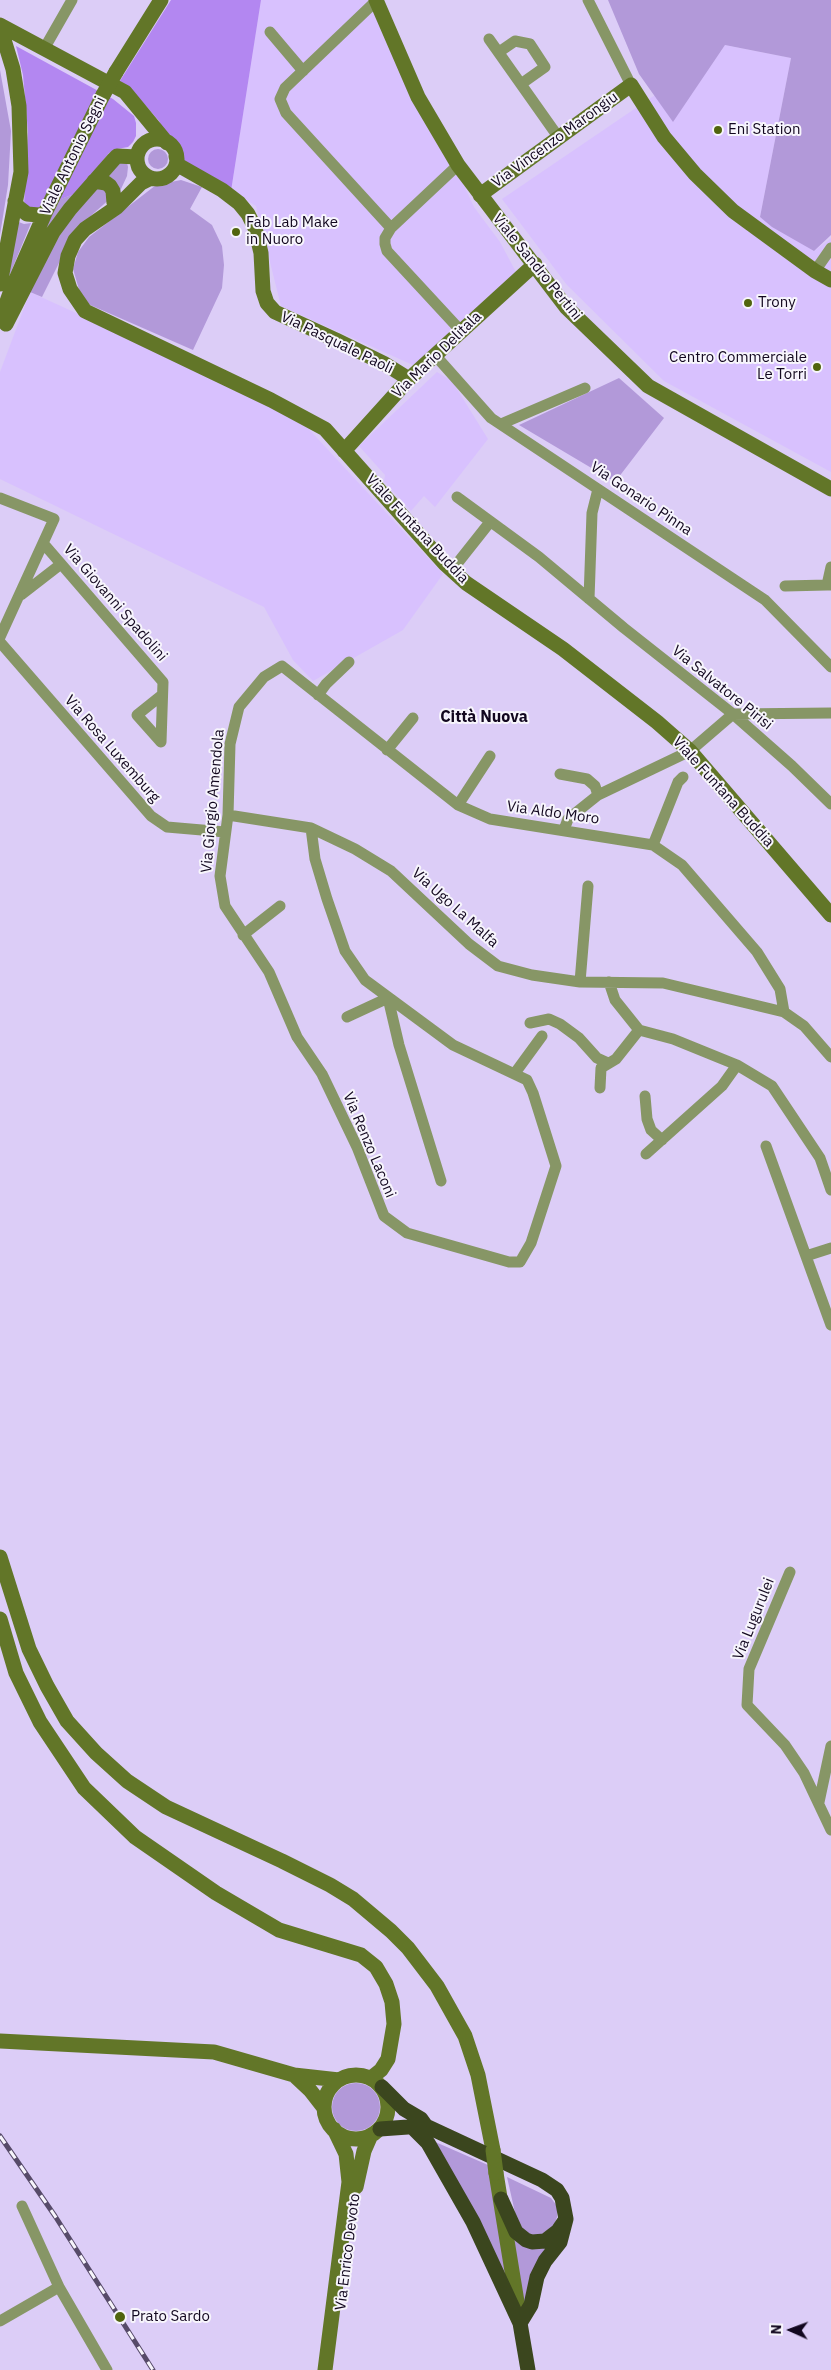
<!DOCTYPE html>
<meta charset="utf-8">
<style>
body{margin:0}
#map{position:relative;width:831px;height:2370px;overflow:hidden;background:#dccdf7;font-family:"IBM Plex Sans",sans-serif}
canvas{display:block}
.north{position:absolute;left:766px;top:2305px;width:50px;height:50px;-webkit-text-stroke:4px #f7f5fc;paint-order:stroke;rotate:272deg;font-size:14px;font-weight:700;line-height:20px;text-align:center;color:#12071f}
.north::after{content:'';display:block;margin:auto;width:18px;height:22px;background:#12071f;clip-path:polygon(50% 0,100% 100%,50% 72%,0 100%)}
</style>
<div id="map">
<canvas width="831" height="2370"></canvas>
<div class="north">N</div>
</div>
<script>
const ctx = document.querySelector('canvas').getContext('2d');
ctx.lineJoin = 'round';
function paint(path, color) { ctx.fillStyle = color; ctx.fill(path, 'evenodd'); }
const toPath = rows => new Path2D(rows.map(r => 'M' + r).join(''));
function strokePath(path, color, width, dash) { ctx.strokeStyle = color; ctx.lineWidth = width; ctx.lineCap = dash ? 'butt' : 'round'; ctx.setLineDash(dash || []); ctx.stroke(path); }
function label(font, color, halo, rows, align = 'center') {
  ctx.font = font + ' "IBM Plex Sans",sans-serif'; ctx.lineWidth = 4; ctx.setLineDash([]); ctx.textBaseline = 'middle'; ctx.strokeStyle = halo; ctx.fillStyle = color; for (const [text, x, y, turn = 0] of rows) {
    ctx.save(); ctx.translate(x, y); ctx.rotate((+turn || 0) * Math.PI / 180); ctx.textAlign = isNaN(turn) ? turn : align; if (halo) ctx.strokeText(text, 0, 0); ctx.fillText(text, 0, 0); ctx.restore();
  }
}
const built = toPath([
 [261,0,378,0,474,207,500,242,516,272,424,370,281,306,256,206,231,191],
 [725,45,791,58,760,217,814,251,831,238,831,472,664,381,567,285,502,199,655,95,673,121],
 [30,292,293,412,443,574,403,630,313,681,293,660,264,607,0,479,0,372],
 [437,372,452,381,488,439,435,507,424,496,411,511,384,481,385,475,359,446]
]);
const green = toPath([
 [608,0,831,0,831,235,814,251,772,227,760,217,791,58,725,45,673,122,639,74],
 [0,70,11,131,8,185,0,235],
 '148 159a10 10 0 1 1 20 0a10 10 0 1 1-20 0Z',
 [117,162,127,163,128,167,127,176,121,189,76,229,42,297,30,292,54,242,67,222],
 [181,180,202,187,190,209,212,225,222,246,224,265,222,288,193,350,88,304,81,296,73,269,78,252,89,237,156,185],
 [77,193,38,250,55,201],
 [16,221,24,224,31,223,8,279],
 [619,378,664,418,615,482,519,425],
 '332 2107a24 24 0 1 1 48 0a24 24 0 1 1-48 0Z',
 [433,2141,488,2165,506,2272,501,2271],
 [507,2177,551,2198,557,2206,557,2217,554,2226,547,2232,538,2236,530,2235,522,2229,516,2217],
 [512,2239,551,2242,527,2303,523,2300]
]);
const forest = toPath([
 [171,0,261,0,231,191,185,164,173,148,159,121,146,106,118,84],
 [16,46,113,99,134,116,136,123,136,136,133,142,128,147,117,149,109,153,77,193,32,210,24,204,28,132,23,75]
]);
const street = toPath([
 [588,0,631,85],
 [376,1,285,88,280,99,286,113,391,228],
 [270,32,303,71],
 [489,39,559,138],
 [44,49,72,0],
 [499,52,515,41,530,44,545,67,521,84],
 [458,165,391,228,385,238,385,244,387,251,461,331],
 [815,271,831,248],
 [435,355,491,418,765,600,831,667],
 [501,424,585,388],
 [457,497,539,557,624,628,733,714,792,766,831,804],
 [0,498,54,519,0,637],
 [43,543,163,682,161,742],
 [831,567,827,585,831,585],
 [452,570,490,522],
 [785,586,827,585],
 [21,595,61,564],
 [589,599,592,513,598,489],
 [0,642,151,816,167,827,225,832],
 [318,695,326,684,349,662],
 [161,742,137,715,162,695],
 [387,750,413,718],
 [560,774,587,779,595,786,598,795],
 [458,805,490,756],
 [228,815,311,828,355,849,391,871,469,944,498,966,532,975,580,982,663,983,784,1012,804,1026,831,1057],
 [311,828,315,859,327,899,345,951,365,980,453,1045,527,1080,533,1093,556,1166,531,1243,520,1262,509,1262,407,1233,384,1216,357,1147,322,1074,297,1037,269,972,225,906,220,876,228,815,230,744,239,707,264,677,282,666,458,805,490,819,653,845,682,865,757,952,780,989,784,1012],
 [564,830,568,819,598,795,690,751,733,714,831,713],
 [653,845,678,782,683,777],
 [243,935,280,906],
 [580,982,588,886],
 [609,982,615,1000,639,1030,673,1039,737,1065,772,1086,820,1158,831,1190],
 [347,1017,388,998,399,1045,441,1181],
 [530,1023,549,1019,560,1024,579,1038,597,1058,608,1063],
 [515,1073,542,1036],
 [600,1088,601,1068,616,1059,639,1030],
 [645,1096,647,1119,651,1130,662,1140],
 [766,1146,831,1325],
 [646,1154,722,1086,737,1065],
 [806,1256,831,1248],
 [790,1572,749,1669,747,1705,785,1745,804,1773,831,1830],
 [819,1802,831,1746],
 [22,2206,59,2287,107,2370],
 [0,2321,59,2287]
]);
const secondary = toPath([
 [376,0,418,97,458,165,566,307,648,386,831,489],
 [0,25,125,92,167,143],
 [0,27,13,69,19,106,21,172,0,284],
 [116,72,161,0],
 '137 159a20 20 0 1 1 40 0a20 20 0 1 1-40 0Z',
 [176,156,178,165,222,190,239,203,248,214,255,228,261,253,263,291,267,303,275,312,336,340,385,364,409,379],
 [151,178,141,183,117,207,85,229,75,240,68,256,65,273,70,289,85,311,271,400,325,429,445,564,466,583,563,649,657,722,690,751,831,915],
 [94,181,106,183,110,186,113,191,114,203],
 [480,195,631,85,664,137,695,174,733,211,815,271,831,280],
 [15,201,18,207,27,214,39,215,45,213],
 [0,321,10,293,45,213,103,95],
 [6,324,53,232,70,209,114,159,117,156,137,157],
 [344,451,409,379,535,264],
 [0,1557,29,1649,47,1686,67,1721,96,1753,127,1781,166,1807,282,1861,330,1885,353,1899,391,1931,408,1948,437,1986,465,2036,478,2075,493,2150],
 [0,1619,16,1673,40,1722,84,1788,135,1837,216,1893,279,1930,361,1955,376,1967,386,1984,392,2002,394,2024,388,2059,381,2070,371,2078],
 [0,2041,214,2052,294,2075,339,2080],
 [294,2075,310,2090,324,2108],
 '324 2107a32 32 0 1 1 64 0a32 32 0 1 1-64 0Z',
 [496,2173,519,2314],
 [356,2187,364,2151,371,2135],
 [325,2370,349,2182,346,2154,334,2129]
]);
const highway = toPath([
 [382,2087,404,2109,421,2119,426,2126,542,2180,557,2190,562,2198,566,2219,560,2242,545,2261,537,2277,531,2305,520,2323],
 [413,2128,428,2143,473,2222,520,2323,528,2370],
 [380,2129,422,2126],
 [501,2199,516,2232,526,2240,532,2242,545,2241,558,2231,564,2222]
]);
const rail = toPath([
 [0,2136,55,2216,153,2370]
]);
const secondaryBridge = toPath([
 [103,95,116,72],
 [493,2150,496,2173]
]);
const markers = [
 [718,130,5,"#51640e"],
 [236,232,5,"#51640e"],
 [748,303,5,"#51640e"],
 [817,367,5,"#51640e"],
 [120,2317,6,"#51640e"]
];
const poiNames = [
 ["Eni Station",728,130],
 ["Fab Lab Make",246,223],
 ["in Nuoro",246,240],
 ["Trony",758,303],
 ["Centro Commerciale",807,358,"right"],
 ["Le Torri",807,375,"right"],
 ["Prato Sardo",131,2317]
];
const streetNames = [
 ["Via Vincenzo Marongiu",555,140,-36],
 ["Viale Antonio Segni",73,156,-64],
 ["Viale Sandro Pertini",537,267,51],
 ["Via Pasquale Paoli",337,343,26],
 ["Via Mario Delitala",437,355,-44],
 ["Via Gonario Pinna",641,499,34],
 ["Viale Funtana Buddia",417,529,47],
 ["Via Giovanni Spadolini",115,603,49],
 ["Via Salvatore Pirisi",722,688,39],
 ["Via Rosa Luxemburg",112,749,49],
 ["Viale Funtana Buddia",723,792,48],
 ["Via Giorgio Amendola",213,801,-85],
 ["Via Aldo Moro",553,813,8],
 ["Via Ugo La Malfa",455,908,42],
 ["Via Renzo Laconi",369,1145,67],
 ["Via Lugurulei",754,1619,-68],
 ["Via Enrico Devoto",348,2252,-83]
];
const neighbourhoodNames = [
 ["Città Nuova",484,717]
];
paint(built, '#d8c1fe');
paint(green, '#b299d9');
paint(forest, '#b387f1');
strokePath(street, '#879666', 11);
strokePath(secondary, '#627628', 15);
strokePath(highway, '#3b461e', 15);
strokePath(rail, '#574b69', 5);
strokePath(rail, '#f7f5fc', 3, [9]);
strokePath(secondaryBridge, '#627628', 15);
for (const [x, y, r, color] of markers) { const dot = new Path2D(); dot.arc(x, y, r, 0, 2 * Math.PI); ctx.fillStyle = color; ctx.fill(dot); strokePath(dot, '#f7f5fc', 2); }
label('15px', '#12071f', '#f7f5fc', poiNames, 'left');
label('15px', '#12071f', '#f7f5fc', streetNames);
label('bold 16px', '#12071f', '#f7f5fc', neighbourhoodNames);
</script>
